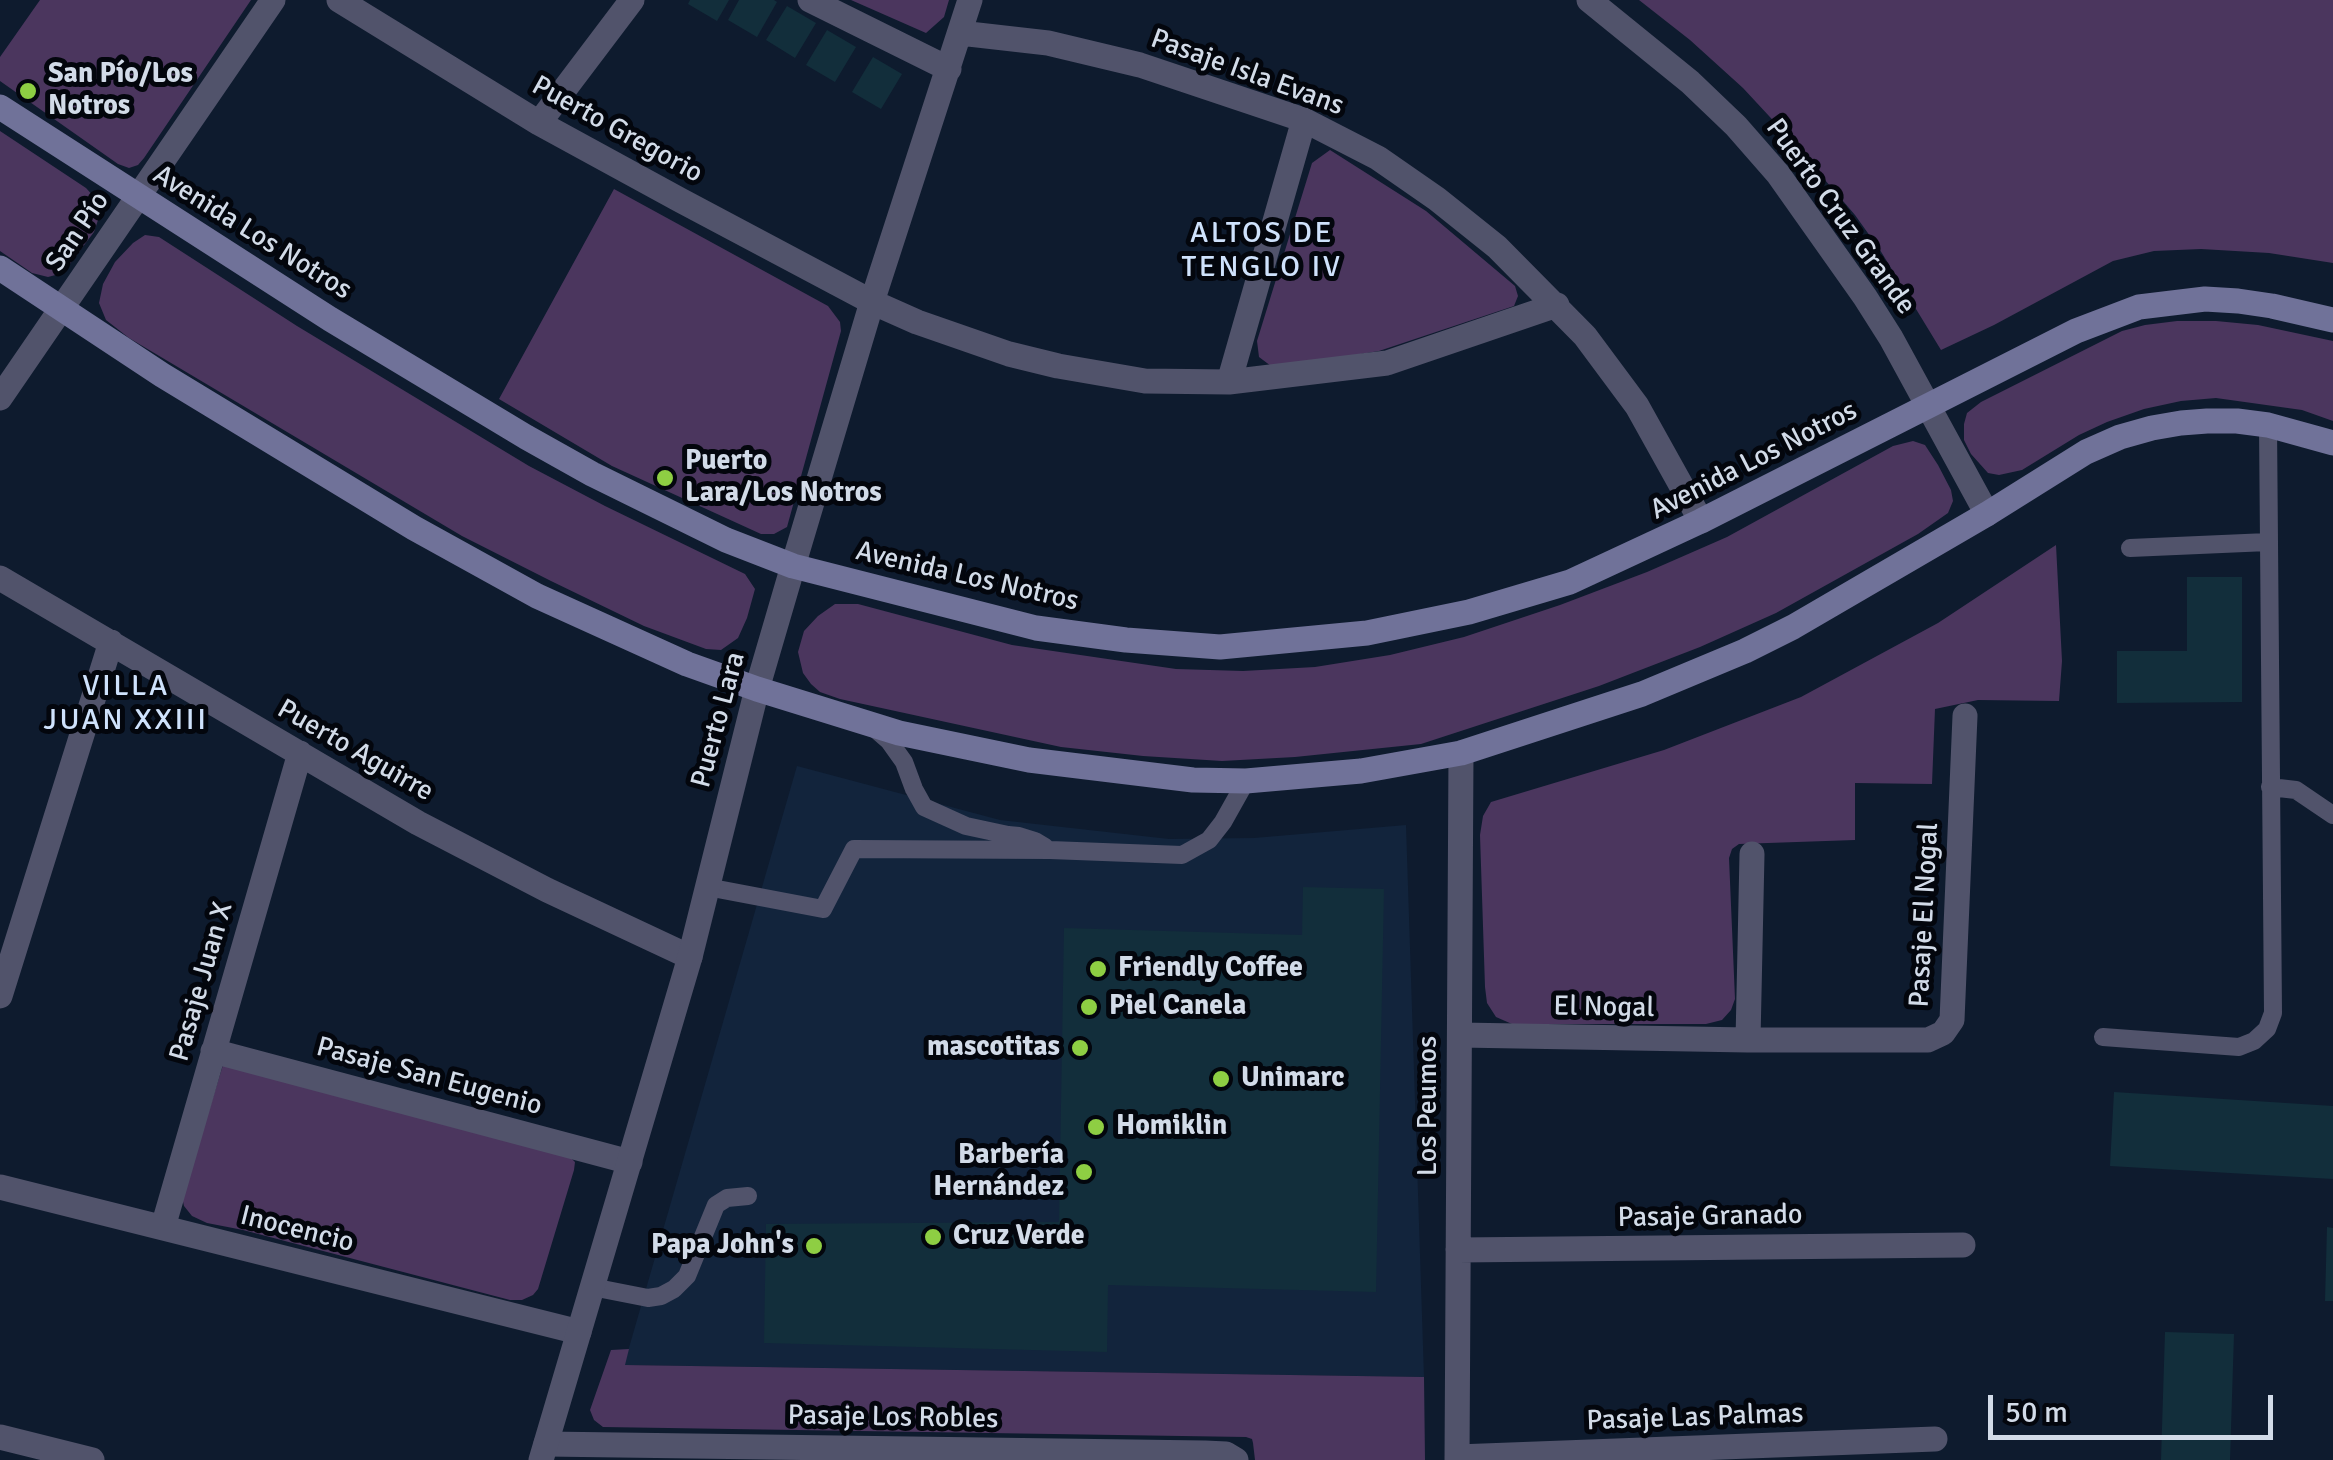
<!DOCTYPE html>
<meta charset="utf-8">
<style>
body{margin:0}
#map{position:relative;width:2333px;height:1460px;overflow:hidden;background:#0e1b2e;font-family:Signika,sans-serif}
canvas{display:block}
.scale{position:absolute;left:1988px;top:1395px;width:285px;height:45px;box-sizing:border-box;border:5px solid #d2dbe8;border-top:0;padding-left:12px;font-size:30px;line-height:35px;white-space:nowrap;color:#d2dbe8;-webkit-text-stroke:8px #03060d;paint-order:stroke}
</style>
<div id="map">
<canvas width="2333" height="1460"></canvas>
<div class="scale">50 m</div>
</div>
<script>
const ctx = document.querySelector('canvas').getContext('2d');
ctx.lineJoin = 'round';
function paint(path, color) { ctx.fillStyle = color; ctx.fill(path, 'evenodd'); }
const toPath = rows => new Path2D(rows.map(r => 'M' + r).join(''));
function strokePath(path, color, width, dash) { ctx.strokeStyle = color; ctx.lineWidth = width; ctx.lineCap = dash ? 'butt' : 'round'; ctx.setLineDash(dash || []); ctx.stroke(path); }
function label(font, color, halo, rows, align = 'center') {
  ctx.font = font + ' Signika,sans-serif'; ctx.lineWidth = 10; ctx.setLineDash([]); ctx.textBaseline = 'middle'; ctx.strokeStyle = halo; ctx.fillStyle = color; for (const [text, x, y, turn = 0] of rows) {
    ctx.save(); ctx.translate(x, y); ctx.rotate((+turn || 0) * Math.PI / 180); ctx.textAlign = isNaN(turn) ? turn : align; if (halo) ctx.strokeText(text, 0, 0); ctx.fillText(text, 0, 0); ctx.restore();
  }
}
const built = toPath([
 [797,766,1000,820,1169,839,1254,838,1406,825,1424,1377,624,1365]
]);
const green = toPath([
 [40,0,251,0,144,158,138,165,129,168,118,164,0,81,0,57],
 [851,0,949,0,944,17,926,33],
 [1639,0,2333,0,2333,263,2269,253,2201,249,2154,251,2113,261,1994,325,1941,350,1880,250,1855,215,1782,130,1743,88,1690,40],
 [0,131,86,188,96,199,100,214,94,232,63,273,48,277,32,273,0,251],
 [1330,150,1426,211,1515,286,1518,296,1514,306,1379,351,1325,360,1271,366,1259,357,1257,341,1312,163],
 [614,189,828,306,840,322,841,331,787,527,774,534,761,534,612,466,499,399],
 [145,235,159,237,297,326,529,466,605,506,745,574,755,589,747,618,738,638,721,650,706,649,644,626,551,581,462,536,129,338,106,320,99,303,103,284,115,262,133,243],
 [2177,321,2216,321,2258,325,2333,341,2333,421,2302,410,2216,398,2181,401,2144,409,2107,422,2079,435,2022,470,1999,475,1988,473,1971,454,1964,440,1964,424,1967,413,1981,402,2122,331,2145,325],
 [1913,441,1925,445,1938,465,1951,490,1953,501,1948,513,1918,534,1776,613,1700,647,1599,686,1421,744,1295,757,1222,761,1143,756,1061,747,840,699,820,692,811,684,803,673,798,652,804,631,818,616,835,604,858,604,1012,645,1176,669,1243,671,1315,667,1390,655,1464,637,1560,605,1647,572,1727,537,1893,446],
 [2056,545,2062,661,2059,701,1978,700,1935,709,1932,784,1855,783,1855,840,1739,844,1732,849,1729,858,1735,999,1731,1010,1722,1020,1706,1024,1512,1024,1496,1017,1487,1003,1485,987,1480,835,1483,816,1491,802,1664,750,1801,697,1938,623],
 [223,1065,570,1157,575,1162,574,1170,538,1289,533,1295,522,1300,510,1300,243,1230,207,1223,192,1216,184,1206,182,1197],
 [629,1349,625,1365,1424,1377,1425,1460,1255,1460,1253,1443,1252,1439,1246,1437,603,1427,594,1420,590,1410,611,1350]
]);
const building = toPath([
 [690,0,729,0,717,21,688,4],
 [739,0,774,0,777,2,757,37,728,20],
 [787,6,816,23,795,58,766,40],
 [827,30,856,47,835,82,806,65],
 [873,57,902,74,881,109,852,92],
 [2187,577,2242,577,2242,702,2117,703,2117,651,2187,651],
 [1303,887,1384,889,1376,1292,1108,1285,1107,1352,764,1343,766,1224,1059,1222,1064,928,1302,935],
 [2114,1092,2333,1106,2333,1179,2110,1166],
 [2327,1227,2333,1228,2333,1301,2325,1301],
 [2165,1332,2234,1334,2230,1460,2161,1460]
]);
const service = toPath([
 [2130,548,2268,542],
 [874,728,889,741,904,762,914,789,924,807,966,826,1008,835,1019,836,1035,841,1045,847],
 [2270,787,2296,790,2333,815],
 [707,887,823,909,854,849,1050,850,1182,855,1209,840,1223,822,1246,781],
 [2103,1037,2239,1047,2254,1041,2267,1029,2273,1013,2268,425],
 [592,1287,648,1298,661,1296,674,1289,687,1276,716,1205,727,1198,748,1196]
]);
const minor = toPath([
 [339,0,539,123,680,200,872,302,917,322,1009,354,1058,366,1145,381,1229,382,1387,363,1557,305],
 [810,0,949,69],
 [1589,0,1690,82,1736,126,1778,174,1865,297,1891,338,1987,514],
 [960,33,1048,43,1140,65,1304,120,1378,158,1437,199,1497,247,1585,336,1637,406,1701,521],
 [539,123,632,0],
 [1229,382,1304,120],
 [0,398,273,0],
 [793,566,872,302,970,0],
 [0,578,418,823,547,890,690,957],
 [0,996,111,642],
 [1460,1035,1748,1040,1928,1040,1943,1033,1952,1020,1965,716],
 [1748,1040,1752,854],
 [213,1051,630,1162],
 [0,1187,579,1332],
 [163,1227,300,753],
 [1458,1250,1963,1245],
 [0,1437,92,1460],
 [546,1444,1205,1453,1226,1454,1236,1460],
 [1457,1457,1935,1439],
 [1457,1460,1461,753]
]);
const tertiary = toPath([
 [541,1460,690,957,757,689,793,566]
]);
const secondary = toPath([
 [0,107,330,319,526,437,592,474,726,540,793,566,1036,628,1126,640,1220,647,1367,633,1469,612,1570,582,1701,521,2076,331,2139,307,2205,299,2238,301,2272,306,2333,320],
 [0,268,162,375,414,528,537,596,687,664,757,689,899,733,1029,760,1193,780,1246,781,1361,771,1461,753,1642,694,1745,651,1793,627,1987,514,2086,452,2120,437,2152,428,2181,423,2207,421,2237,421,2268,425,2333,443]
]);
const markers = [
 [28,91,10,"#8ece43"],
 [665,478,10,"#8ece43"],
 [1098,969,10,"#8ece43"],
 [1089,1007,10,"#8ece43"],
 [1080,1048,10,"#8ece43"],
 [1221,1079,10,"#8ece43"],
 [1096,1127,10,"#8ece43"],
 [1084,1172,10,"#8ece43"],
 [933,1237,10,"#8ece43"],
 [814,1246,10,"#8ece43"]
];
const streetNames = [
 ["Pasaje Isla Evans",1247,73,20],
 ["Puerto Gregorio",617,130,29],
 ["Puerto Cruz Grande",1840,217,54],
 ["San Pío",78,232,-56],
 ["Avenida Los Notros",252,233,32],
 ["Avenida Los Notros",1754,461,-27],
 ["Avenida Los Notros",967,577,13],
 ["Puerto Lara",719,720,-75],
 ["Puerto Aguirre",355,751,30],
 ["Pasaje El Nogal",1925,915,-87],
 ["Pasaje Juan X",202,982,-74],
 ["El Nogal",1604,1008,1],
 ["Pasaje San Eugenio",429,1077,15],
 ["Los Peumos",1429,1106,-90],
 ["Pasaje Granado",1710,1217,-1],
 ["Inocencio",297,1230,14],
 ["Pasaje Los Robles",893,1418,1],
 ["Pasaje Las Palmas",1695,1418,-2]
];
const poiNames = [
 ["San Pío/Los",48,75],
 ["Notros",48,107],
 ["Puerto",685,462],
 ["Lara/Los Notros",685,494],
 ["Friendly Coffee",1118,969],
 ["Piel Canela",1109,1007],
 ["mascotitas",1060,1048,"right"],
 ["Unimarc",1241,1079],
 ["Homiklin",1116,1127],
 ["Barbería",1064,1156,"right"],
 ["Hernández",1064,1188,"right"],
 ["Cruz Verde",953,1237],
 ["Papa John's",794,1246,"right"]
];
const neighbourhoodNames = [
 ["ALTOS DE",1262,234],
 ["TENGLO IV",1262,268],
 ["VILLA",126,687],
 ["JUAN XXIII",126,721]
];
paint(built, '#12243c');
paint(green, '#4b365e');
paint(building, '#122e3b');
strokePath(service, '#51536b', 18);
strokePath(minor, '#51536b', 25);
strokePath(tertiary, '#51536b', 25);
strokePath(secondary, '#707299', 25);
for (const [x, y, r, color] of markers) { const dot = new Path2D(); dot.arc(x, y, r, 0, 2 * Math.PI); ctx.fillStyle = color; ctx.fill(dot); strokePath(dot, '#03060d', 4); }
label('28px', '#d2dbe8', '#03060d', streetNames);
label('bold 28px', '#d2dbe8', '#03060d', poiNames, 'left');
ctx.letterSpacing = '2.5px';
label('30px', '#cfe2fc', '#03060d', neighbourhoodNames);
ctx.letterSpacing = '0px';
</script>
